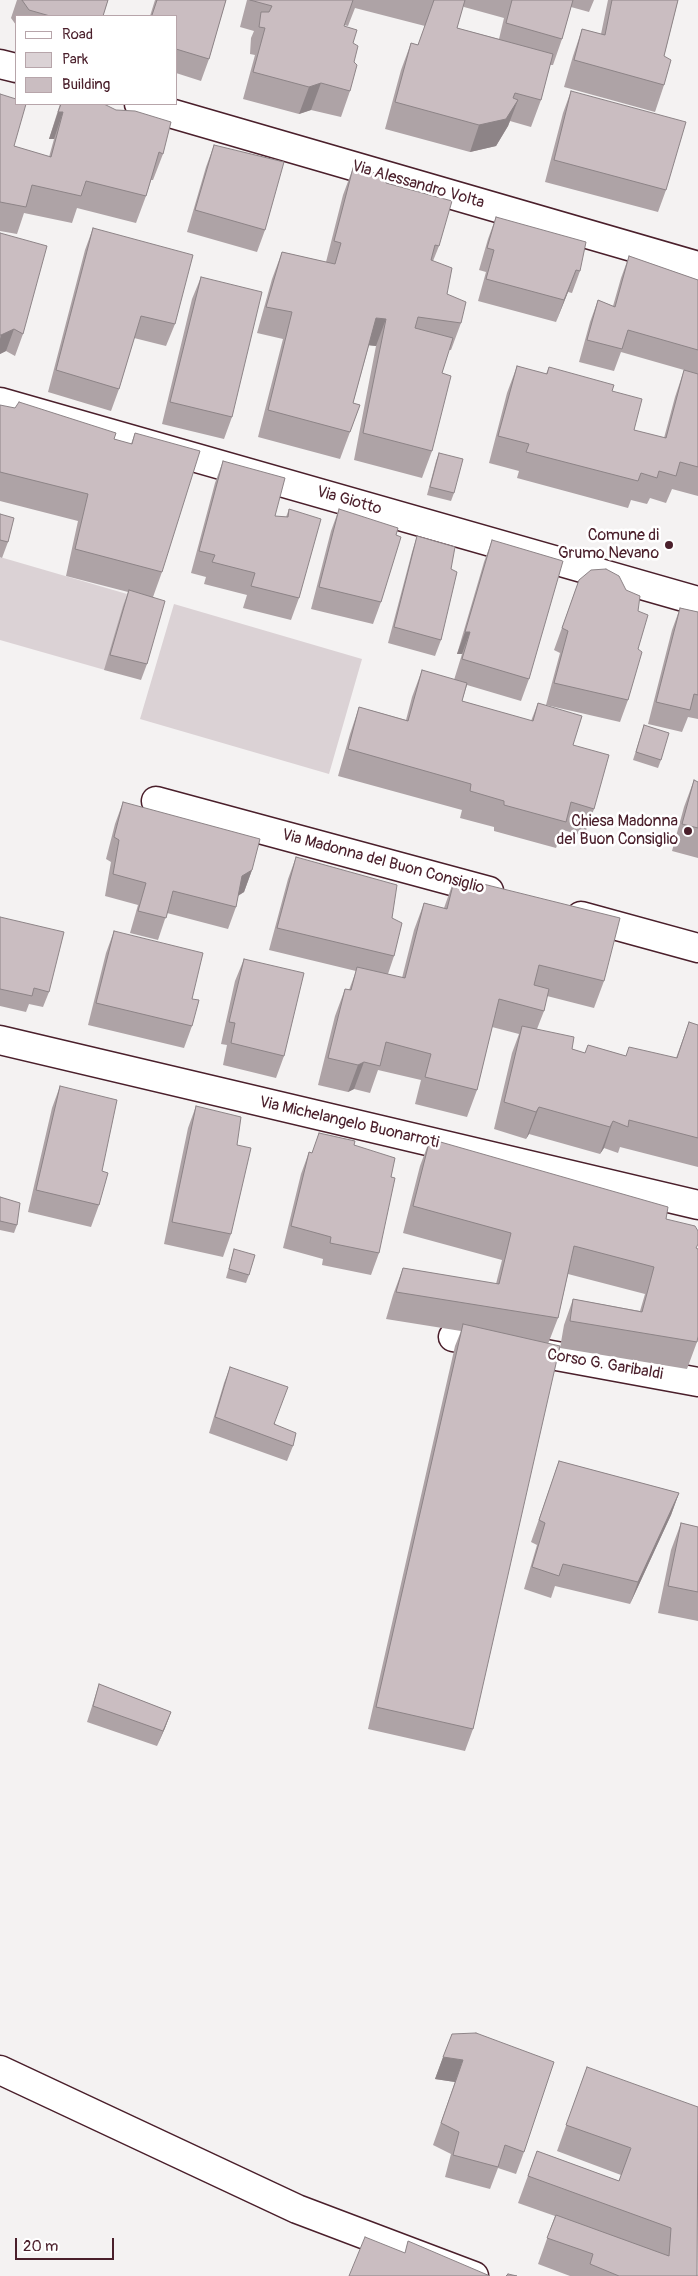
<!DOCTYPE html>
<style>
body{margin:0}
#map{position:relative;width:698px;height:2276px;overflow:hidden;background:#f4f2f2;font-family:Pangolin,sans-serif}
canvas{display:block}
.legend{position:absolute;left:15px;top:15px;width:162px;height:90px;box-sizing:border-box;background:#fff;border:1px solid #b7a5aa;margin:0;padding:6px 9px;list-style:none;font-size:15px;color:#4a1f2b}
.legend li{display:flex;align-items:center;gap:10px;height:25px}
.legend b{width:25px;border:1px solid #b7a5aa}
.scale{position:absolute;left:15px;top:2238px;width:99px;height:22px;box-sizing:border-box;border:2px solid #4a1f2b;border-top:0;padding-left:6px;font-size:15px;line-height:18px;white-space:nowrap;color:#4a1f2b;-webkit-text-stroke:4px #fff;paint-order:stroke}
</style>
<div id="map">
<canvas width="698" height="2276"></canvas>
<ul class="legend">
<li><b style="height:6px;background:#fff"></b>Road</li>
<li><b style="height:14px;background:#dbd2d5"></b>Park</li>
<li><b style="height:14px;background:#cabdc1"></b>Building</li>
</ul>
<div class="scale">20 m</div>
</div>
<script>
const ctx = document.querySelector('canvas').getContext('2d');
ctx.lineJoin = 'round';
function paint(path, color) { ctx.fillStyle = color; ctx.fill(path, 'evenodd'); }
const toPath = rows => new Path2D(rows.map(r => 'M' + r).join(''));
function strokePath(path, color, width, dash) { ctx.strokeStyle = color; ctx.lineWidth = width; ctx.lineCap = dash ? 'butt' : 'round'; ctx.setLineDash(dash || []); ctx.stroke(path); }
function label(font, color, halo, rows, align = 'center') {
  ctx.font = font + ' Pangolin,sans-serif'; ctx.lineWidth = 5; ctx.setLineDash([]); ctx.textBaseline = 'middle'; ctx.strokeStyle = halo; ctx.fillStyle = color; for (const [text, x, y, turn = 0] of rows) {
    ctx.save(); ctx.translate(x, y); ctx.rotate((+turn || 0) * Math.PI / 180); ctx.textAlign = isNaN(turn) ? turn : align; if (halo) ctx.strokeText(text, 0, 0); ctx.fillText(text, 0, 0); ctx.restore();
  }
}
const green = toPath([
 [0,557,127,594,105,670,0,640],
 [174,604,362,659,329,774,140,719]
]);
const minor = toPath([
 [0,64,16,68],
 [139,104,698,266],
 [0,402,698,601],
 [156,801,489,891],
 [581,916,698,948],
 [0,1040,698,1205],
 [453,1337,698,1382],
 [0,2070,297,2209,474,2276]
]);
const wall = toPath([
 [17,0,108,0,103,16,16,16,16,25,11,18],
 [155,0,226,0,209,59,201,81,176,73,176,16,150,16],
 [247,0,594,0,589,12,571,7,562,39,553,65,550,65,541,100,531,127,510,121,508,126,496,146,470,152,385,129,401,70,411,43,418,45,425,26,355,8,348,26,344,25,344,26,353,43,354,62,350,91,341,117,311,110,299,114,243,99,255,55,250,54,251,38,254,31,240,27],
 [463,6,464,7,504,18,499,39,457,28],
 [608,0,678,0,664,56,664,85,655,112,564,87,573,56,582,29,601,34],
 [571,91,666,190,658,212,545,182,563,113],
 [0,94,14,146,49,157,54,139,49,139,60,104,104,104,163,154,153,180,151,180,146,196,136,223,77,208,72,223,24,213,17,234,0,231],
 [214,145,265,230,257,252,187,232,206,167],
 [353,168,386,183,439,246,433,261,447,294,461,323,451,350,449,350,442,373,432,451,422,478,354,460,376,346,369,345,353,403,360,405,340,459,258,437,283,339,257,333,272,279,282,252,326,262,343,195],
 [496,217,580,271,572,293,568,292,556,322,478,301,486,272,479,270,488,239],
 [93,228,175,324,166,346,134,338,119,389,111,411,48,392,85,250],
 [0,233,23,334,15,356,6,351,0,354],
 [629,256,698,280,698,374,621,352,614,371,579,362,590,322,598,300,613,306,621,278],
 [201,277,232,417,224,439,162,424,192,299],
 [517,366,546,374,549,367,612,391,634,430,664,438,675,397,684,370,698,374,698,496,672,489,666,503,650,498,647,504,631,500,628,508,517,478,519,471,489,463,507,393],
 [0,405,131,444,135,433,162,572,153,597,147,664,141,680,104,670,123,606,128,592,66,576,78,521,0,501],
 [439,453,454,493,451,501,427,495,436,461],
 [223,461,275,516,286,517,289,509,299,598,291,620,243,608,247,595,204,584,206,577,191,573,215,483],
 [339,509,396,535,381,602,373,624,311,609,331,531],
 [0,514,8,542,2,558,0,557],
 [417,536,451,569,441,640,435,656,388,643,412,552],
 [492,540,529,679,521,701,467,685,462,701,531,721,538,703,573,745,594,809,584,836,563,830,556,848,494,831,494,827,460,818,462,810,338,776,350,734,359,707,406,720,412,697,422,670,454,680,462,654,457,654,484,562],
 [579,580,626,590,638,611,638,649,628,700,620,722,546,705,560,653,554,650],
 [680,608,698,612,698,719,688,717,682,732,648,724,672,630],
 [644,725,661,760,658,768,633,760],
 [694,780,698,782,698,858,672,851,684,807],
 [123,802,252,870,244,892,238,896,236,907,228,929,167,913,158,940,130,933,138,905,105,896,111,862,106,859,115,824],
 [296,857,392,918,394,956,388,974,402,978,414,930,424,903,444,908,455,877,604,981,594,1008,547,996,544,1011,537,1029,572,1049,585,1053,588,1045,626,1056,676,1058,689,1022,698,1025,698,1167,620,1147,618,1153,604,1148,600,1154,529,1134,526,1139,494,1129,512,1053,519,1034,492,1027,477,1090,467,1117,415,1104,421,1080,378,1070,370,1093,354,1089,348,1092,318,1085,335,1016,345,989,349,990,356,971,269,950,288,879],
 [0,917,49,992,43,1007,29,1004,26,1012,0,1006],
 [114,931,192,999,192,1026,184,1048,88,1025,106,953],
 [244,959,284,1056,276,1078,223,1065,227,1045,221,1044,235,981],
 [60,1086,102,1171,99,1205,91,1227,28,1212,52,1108],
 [196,1106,237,1145,231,1234,223,1257,164,1244,188,1128],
 [319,1133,354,1145,391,1177,379,1253,371,1275,322,1265,323,1259,283,1248,301,1174,309,1152,312,1153],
 [430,1139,666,1219,697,1249,697,1342,687,1369,560,1348,564,1325,573,1299,640,1311,645,1294,568,1274,558,1318,548,1344,473,1729,465,1751,368,1729,455,1346,461,1331,386,1319,393,1295,403,1268,496,1284,502,1260,403,1233,420,1166],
 [0,1197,17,1225,14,1233,0,1230],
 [234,1249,249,1275,246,1283,226,1278],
 [230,1367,293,1446,287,1461,209,1433,224,1383],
 [559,1461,679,1493,671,1515,630,1604,555,1586,551,1598,524,1589,537,1545,531,1542],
 [681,1523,698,1527,698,1621,658,1613,671,1550],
 [99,1684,171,1712,165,1728,157,1746,87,1722,94,1700],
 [452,2034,524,2152,516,2174,498,2168,490,2189,445,2177,451,2154,433,2145,455,2082,435,2079],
 [587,2067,698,2276,570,2276,538,2264,555,2216,518,2203,537,2151,619,2181,621,2175,557,2151]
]);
const shadedWall = toPath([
 [321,83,311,110,299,114,309,87],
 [518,100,508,126,496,146,470,152,479,125],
 [58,112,63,112,54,139,49,139],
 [576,270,568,292,556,322,564,300],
 [376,318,386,319,376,346,366,345],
 [14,329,6,351,0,354,0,339,1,335],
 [465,632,470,632,462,654,457,654],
 [252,870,244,892,234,898,242,876],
 [364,1062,354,1089,348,1092,358,1065],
 [539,1107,529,1134,526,1139,536,1112],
 [613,1121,604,1148,600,1154,610,1127],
 [679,1493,671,1515,630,1604,638,1582],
 [171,1712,165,1728,157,1746,163,1731],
 [443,2057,463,2060,455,2082,435,2079]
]);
const building = toPath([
 [22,0,108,0,103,16,50,16,29,10,22,0],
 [157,0,226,0,209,59,176,49,176,16,151,16,152,15,157,0],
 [250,0,353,0,344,26,357,30,353,43,358,46,354,62,357,65,350,91,321,83,309,87,253,72,265,28,259,27,261,12,269,12,272,6,250,0],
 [434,0,465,0,457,28,553,54,541,100,515,93,513,98,518,100,506,119,479,125,395,102,411,43,418,45,434,0],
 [512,0,573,0,562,39,506,23,512,0],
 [612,0,678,0,664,56,671,60,664,85,574,60,582,29,605,35,612,0],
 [571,91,686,122,666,190,554,160,571,91],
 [0,94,16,99,16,104,26,104,14,146,51,157,63,112,58,112,61,104,104,104,116,110,135,111,171,122,163,154,159,152,146,196,86,181,81,196,32,185,26,207,0,202,0,94],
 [214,145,284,162,265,230,195,210,214,145],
 [353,168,383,175,386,183,452,201,439,246,435,245,431,260,452,268,447,294,466,302,461,323,418,317,415,328,453,338,442,373,451,376,432,451,363,433,386,319,376,318,353,403,360,405,350,432,268,410,292,312,266,307,282,252,335,264,341,243,334,241,353,168],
 [496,217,586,242,580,271,576,270,564,300,486,279,494,250,487,248,496,217],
 [93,228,193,255,175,324,141,316,119,389,56,370,93,228],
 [0,233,47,246,23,334,14,329,1,335,0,335,0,233],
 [629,256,698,280,698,350,628,330,622,349,587,340,598,300,615,307,629,256],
 [201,277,262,292,232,417,170,402,201,277],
 [517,366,547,374,549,367,614,385,612,391,642,399,634,430,666,438,684,370,698,374,698,467,680,462,676,476,659,471,657,478,641,473,638,481,526,452,529,444,498,436,517,366],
 [19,402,116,433,114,439,132,444,135,433,200,451,162,572,75,549,88,494,0,472,0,405,15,408,19,402],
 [439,453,463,459,454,493,430,487,439,453],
 [223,461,285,478,275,516,288,517,289,509,321,519,299,598,251,586,255,573,212,562,215,555,199,551,223,461],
 [339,509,398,528,396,535,401,537,381,602,319,587,339,509],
 [0,514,14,518,8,542,0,540,0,514],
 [417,536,455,547,451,569,457,572,441,640,394,627,417,536],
 [492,540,563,561,529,679,462,659,470,632,465,632,492,540],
 [606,569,619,576,626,590,640,596,638,611,648,615,638,649,642,652,628,700,554,683,568,631,562,628,579,580,591,570,606,569],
 [129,590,165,601,147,664,110,655,129,590],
 [680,608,698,612,698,695,694,694,690,710,656,702,680,608],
 [422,670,467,683,462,701,533,721,538,703,582,716,573,745,609,755,594,809,571,802,566,822,504,805,504,801,470,791,471,784,348,749,359,707,408,721,422,670],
 [644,725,669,733,661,760,636,752,644,725],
 [694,780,698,782,698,828,682,824,694,780],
 [123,802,260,839,252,870,242,876,236,907,173,891,166,918,138,911,146,883,113,874,119,840,114,837,123,802],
 [296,857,397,885,392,918,402,923,394,956,277,928,296,857],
 [455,877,620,918,604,981,539,965,534,985,549,989,544,1011,499,999,477,1090,425,1077,431,1054,386,1042,380,1066,364,1062,358,1065,328,1058,345,989,351,990,357,967,405,978,424,903,447,909,455,877],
 [0,917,64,932,49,992,34,988,32,996,0,989,0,917],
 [114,931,203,953,192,999,199,1000,192,1026,96,1003,114,931],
 [244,959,304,973,284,1056,231,1043,235,1023,229,1022,244,959],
 [689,1022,698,1025,698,1138,629,1120,628,1127,613,1121,610,1127,539,1107,536,1112,504,1102,522,1026,574,1037,572,1049,585,1053,588,1045,626,1056,629,1047,677,1058,689,1022],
 [60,1086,117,1100,102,1171,108,1173,99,1205,36,1190,60,1086],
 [196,1106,241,1117,237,1145,251,1148,231,1234,172,1222,196,1106],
 [319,1133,355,1141,354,1145,395,1158,391,1177,395,1178,379,1253,330,1243,331,1237,291,1226,309,1152,312,1153,319,1133],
 [430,1139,668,1207,666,1219,695,1226,698,1231,698,1244,696,1248,698,1249,698,1336,697,1342,570,1321,573,1299,642,1312,654,1267,574,1246,558,1318,396,1292,403,1268,499,1284,511,1233,413,1206,430,1139],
 [0,1197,20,1203,17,1225,0,1221,0,1197],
 [234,1249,255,1255,249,1275,229,1269,234,1249],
 [463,1324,560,1346,473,1729,376,1707,463,1324],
 [230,1367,288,1387,274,1424,296,1433,293,1446,215,1417,230,1367],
 [559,1461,679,1493,638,1582,563,1564,559,1576,532,1567,545,1523,539,1520,559,1461],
 [681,1523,698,1527,698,1592,668,1586,681,1523],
 [99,1684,171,1712,163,1731,93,1706,99,1684],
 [476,2033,554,2062,524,2152,505,2145,498,2167,453,2155,459,2132,441,2123,463,2060,443,2057,452,2034,476,2033],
 [587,2067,698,2107,697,2276,619,2276,590,2264,593,2254,547,2238,556,2215,669,2256,671,2228,528,2176,537,2151,619,2181,631,2148,566,2125,587,2067],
 [365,2237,405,2253,408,2241,490,2276,349,2276,365,2237],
 [508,2274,517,2276,506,2276,508,2274]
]);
const markers = [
 [669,545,5,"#4a1f2b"],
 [688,831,5,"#4a1f2b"]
];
const streetNames = [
 ["Via Alessandro Volta",418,185,16],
 ["Via Giotto",349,501,16],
 ["Via Madonna del Buon Consiglio",383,862,15],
 ["Via Michelangelo Buonarroti",349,1123,13],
 ["Corso G. Garibaldi",605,1365,10]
];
const poiNames = [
 ["Comune di",659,536],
 ["Grumo Nevano",659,554],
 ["Chiesa Madonna",678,822],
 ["del Buon Consiglio",678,840]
];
paint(green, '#dbd2d5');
strokePath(minor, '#4a1f2b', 31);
strokePath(minor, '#fff', 28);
paint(wall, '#aea3a6');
paint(shadedWall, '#8d8487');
paint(building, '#cabdc1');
strokePath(building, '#8d8487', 1);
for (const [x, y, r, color] of markers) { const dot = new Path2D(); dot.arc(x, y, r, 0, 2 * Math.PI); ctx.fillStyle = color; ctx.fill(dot); strokePath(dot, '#fff', 2); }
label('16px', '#4a1f2b', '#fff', streetNames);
label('16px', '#4a1f2b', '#fff', poiNames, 'right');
</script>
